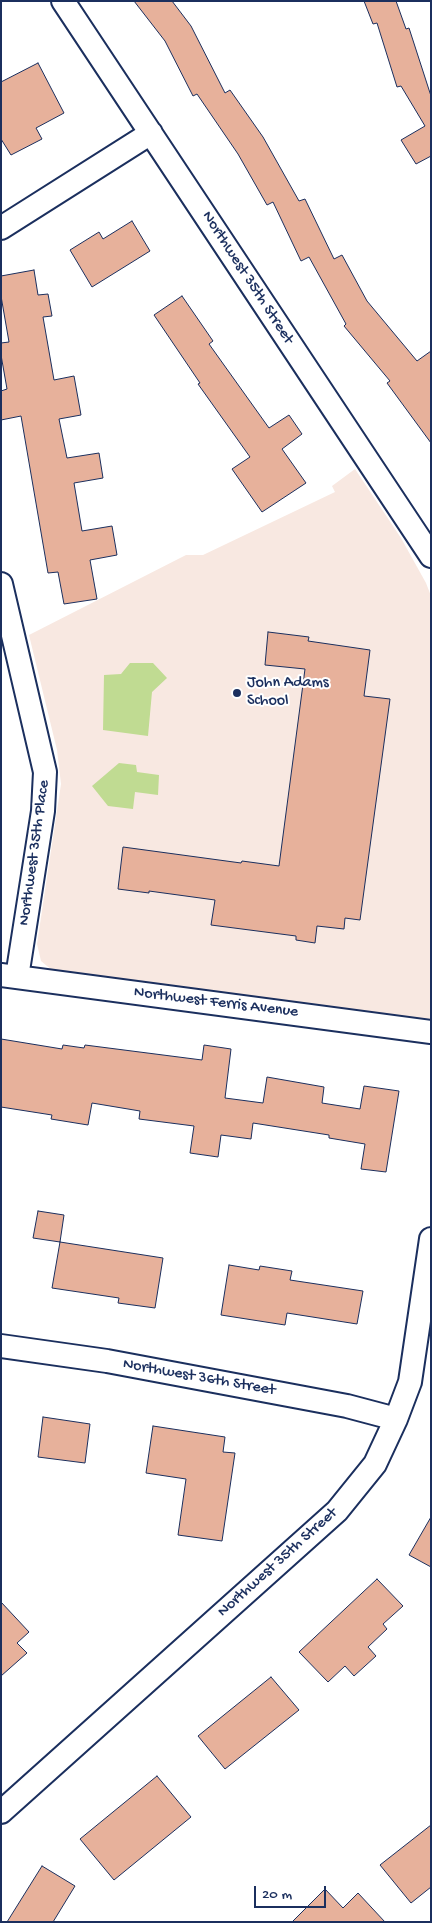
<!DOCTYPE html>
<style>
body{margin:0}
#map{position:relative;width:432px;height:1923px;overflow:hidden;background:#fff;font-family:"Gochi Hand",sans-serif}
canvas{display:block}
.frame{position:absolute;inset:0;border:2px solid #1b2f5e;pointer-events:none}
.scale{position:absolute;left:254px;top:1886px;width:72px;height:22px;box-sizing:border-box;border:2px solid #1b2f5e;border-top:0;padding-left:6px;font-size:15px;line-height:18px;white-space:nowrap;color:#1b2f5e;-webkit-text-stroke:4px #fff;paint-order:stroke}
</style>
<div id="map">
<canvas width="432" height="1923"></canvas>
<div class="frame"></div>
<div class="scale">20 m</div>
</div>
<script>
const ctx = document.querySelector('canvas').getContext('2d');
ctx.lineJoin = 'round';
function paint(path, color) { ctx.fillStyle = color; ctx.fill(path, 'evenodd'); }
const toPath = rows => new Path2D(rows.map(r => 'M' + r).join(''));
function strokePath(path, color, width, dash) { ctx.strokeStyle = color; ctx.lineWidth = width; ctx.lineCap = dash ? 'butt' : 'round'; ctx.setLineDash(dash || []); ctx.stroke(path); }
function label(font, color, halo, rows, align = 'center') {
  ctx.font = font + ' "Gochi Hand",sans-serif'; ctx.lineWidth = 4; ctx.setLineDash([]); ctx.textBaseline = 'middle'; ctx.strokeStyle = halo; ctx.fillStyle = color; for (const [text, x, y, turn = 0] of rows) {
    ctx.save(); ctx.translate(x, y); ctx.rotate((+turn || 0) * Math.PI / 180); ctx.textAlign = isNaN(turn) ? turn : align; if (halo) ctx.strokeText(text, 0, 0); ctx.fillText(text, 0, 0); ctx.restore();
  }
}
const built = toPath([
 [355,469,401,538,426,583,431,596,431,1025,53,971,41,961,37,944,61,784,57,750,29,635,186,555,203,555,335,492,332,486]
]);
const green = toPath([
 [130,663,153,663,167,678,152,692,148,736,103,730,104,675,121,674],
 [119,763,136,765,137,772,159,775,158,795,135,792,133,809,108,806,92,786]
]);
const building = toPath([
 [134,1,172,1,191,26,225,93,230,90,263,137,299,201,305,199,334,259,342,255,367,301,417,361,431,351,431,443,387,383,390,381,344,326,346,324,309,257,301,261,273,202,267,205,238,154,197,94,193,96,165,41,134,1],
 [364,1,396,1,406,29,409,28,431,96,431,156,416,164,401,140,425,126,401,86,397,87,377,23,373,24,364,1],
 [38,63,64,113,36,128,42,139,11,155,1,139,1,82,38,63],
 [132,221,150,251,92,287,70,250,99,232,103,239,132,221],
 [34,270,38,295,48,294,52,316,43,317,54,380,74,376,81,415,59,419,67,458,99,453,103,478,74,483,82,531,112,526,117,555,90,560,97,599,64,604,58,572,48,573,21,416,1,420,1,391,7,389,1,355,1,343,9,342,1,296,1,276,34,270],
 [182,296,213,341,209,344,269,428,289,415,302,434,282,449,306,483,262,512,232,469,250,457,198,384,200,383,154,315,182,296],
 [268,632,309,637,308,641,370,650,364,696,390,699,360,920,345,918,344,929,317,926,315,943,296,940,296,936,211,925,215,900,149,891,149,893,118,889,123,847,241,863,242,861,279,866,305,669,265,665,268,632],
 [1,1039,62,1049,63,1045,84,1048,85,1045,202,1060,204,1045,231,1049,225,1098,263,1103,267,1077,324,1087,322,1103,360,1109,364,1086,399,1091,386,1172,361,1169,365,1144,329,1138,329,1135,253,1123,251,1139,221,1135,218,1157,190,1153,194,1126,139,1119,140,1111,92,1103,88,1125,51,1119,52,1115,1,1107,1,1039],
 [38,1211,64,1215,60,1242,33,1238,38,1211],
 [60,1242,163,1258,155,1308,118,1303,119,1298,52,1288,60,1242],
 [229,1265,259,1270,260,1266,292,1271,290,1280,363,1291,357,1324,287,1313,285,1325,221,1315,229,1265],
 [43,1417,90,1424,85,1463,38,1457,43,1417],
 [153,1426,225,1437,223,1452,235,1453,222,1541,178,1535,186,1479,146,1473,153,1426],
 [431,1517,431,1567,409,1555,431,1517],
 [377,1579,403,1606,383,1624,387,1629,368,1647,376,1656,354,1676,345,1666,328,1682,299,1652,377,1579],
 [1,1602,29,1632,17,1643,27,1653,1,1676,1,1602],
 [271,1677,299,1710,225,1769,198,1736,271,1677],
 [157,1776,191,1817,114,1880,80,1839,157,1776],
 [431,1825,431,1887,411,1903,380,1865,431,1825],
 [42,1866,75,1886,53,1922,7,1922,42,1866],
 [325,1889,343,1908,358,1893,385,1922,292,1922,325,1889]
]);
const street = toPath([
 [63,1,431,556],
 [1,228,151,133],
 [1,584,45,772,43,811,17,977],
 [1,975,431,1032],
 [1,1346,107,1361,347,1406,396,1419],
 [1,1812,337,1511,375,1464,396,1419,410,1382,431,1239]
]);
const markers = [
 [237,693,5,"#1b2f5e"]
];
const streetNames = [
 ["Northwest 35th Street",247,278,57],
 ["Northwest 35th Place",35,853,-82],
 ["Northwest Ferris Avenue",216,1003,7],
 ["Northwest 36th Street",199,1378,10],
 ["Northwest 35th Street",278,1563,-42]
];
const poiNames = [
 ["John Adams",247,684],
 ["School",247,702]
];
paint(built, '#f8e8e1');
paint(green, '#c0db92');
paint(building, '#e7b19b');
strokePath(building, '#1b2f5e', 1);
strokePath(street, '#1b2f5e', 26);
strokePath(street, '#fff', 22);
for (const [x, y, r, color] of markers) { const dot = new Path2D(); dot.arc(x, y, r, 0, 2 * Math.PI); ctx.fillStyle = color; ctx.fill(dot); strokePath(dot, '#fff', 2); }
label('16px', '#1b2f5e', '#fff', streetNames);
label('16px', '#1b2f5e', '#fff', poiNames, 'left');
</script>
